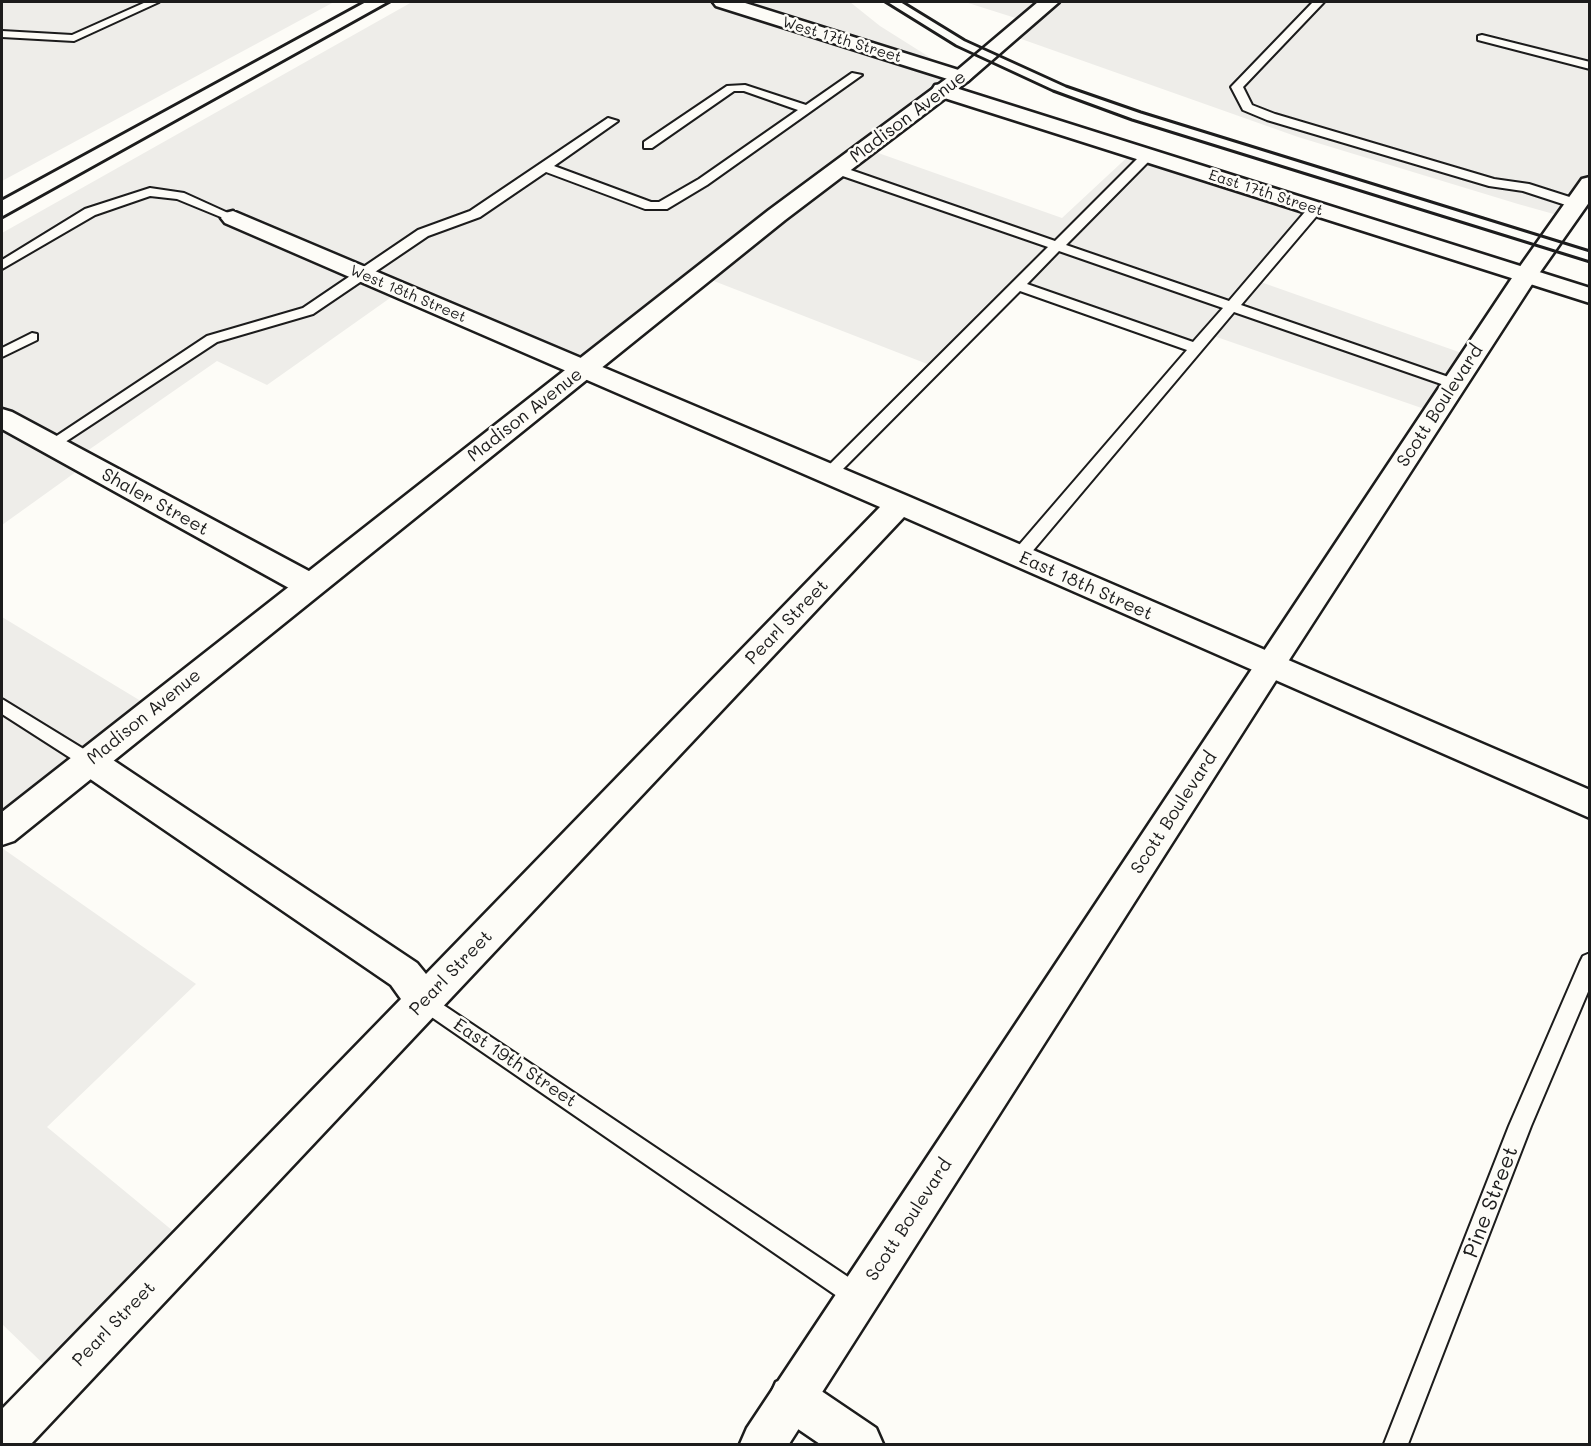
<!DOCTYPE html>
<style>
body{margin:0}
#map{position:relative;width:1591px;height:1446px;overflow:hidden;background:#fdfcf7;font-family:Mali,sans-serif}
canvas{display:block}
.frame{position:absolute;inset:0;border:3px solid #1c1c1c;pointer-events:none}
</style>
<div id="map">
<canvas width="1591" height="1446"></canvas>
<div class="frame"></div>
</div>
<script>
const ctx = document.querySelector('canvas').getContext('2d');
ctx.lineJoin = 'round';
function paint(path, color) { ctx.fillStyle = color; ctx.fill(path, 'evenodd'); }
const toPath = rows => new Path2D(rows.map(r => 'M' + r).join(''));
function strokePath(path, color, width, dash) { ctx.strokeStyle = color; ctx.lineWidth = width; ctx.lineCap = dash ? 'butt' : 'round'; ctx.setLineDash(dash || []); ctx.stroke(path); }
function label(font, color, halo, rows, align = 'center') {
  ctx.font = font + ' Mali,sans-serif'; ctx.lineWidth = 5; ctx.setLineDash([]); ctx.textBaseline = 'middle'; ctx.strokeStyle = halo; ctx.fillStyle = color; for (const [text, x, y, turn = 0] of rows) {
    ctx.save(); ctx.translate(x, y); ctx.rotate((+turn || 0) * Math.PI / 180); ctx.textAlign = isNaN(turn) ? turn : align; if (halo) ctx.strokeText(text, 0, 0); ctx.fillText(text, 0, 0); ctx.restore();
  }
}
const built = toPath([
 [2,2,334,2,2,181],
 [412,2,850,2,880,26,961,77,867,149,1062,218,1134,151,1315,209,1255,280,1473,357,1436,413,1208,334,1196,348,1017,285,935,367,701,276,582,370,400,291,267,385,217,361,77,458,87,464,2,525,2,233],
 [965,2,1589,2,1589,184,1568,218,1518,204,1298,137,1010,35,1025,21],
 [2,617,154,709,2,831],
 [2,848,196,984,47,1127,190,1245,60,1380,2,1324]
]);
const service = toPath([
 [146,2,159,2,74,41,2,37,2,31,72,35,146,2],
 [1313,2,1324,2,1243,87,1252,105,1275,114,1494,179,1529,184,1582,201,1582,207,1572,207,1523,191,1489,186,1267,120,1243,110,1231,87,1313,2],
 [1482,35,1590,62,1590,69,1478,40,1478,36,1482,35],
 [852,73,862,75,707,185,667,209,645,209,546,172,480,217,428,236,313,314,217,342,56,448,46,448,43,445,207,336,303,308,418,230,470,211,608,118,618,121,554,166,651,202,659,202,699,179,798,110,744,91,734,91,652,148,644,148,644,142,727,86,745,85,806,105,852,73],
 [1148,151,1154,155,1152,158,1066,245,1229,301,1310,206,1320,206,1320,212,1241,305,1460,381,1462,384,1460,387,1450,387,1234,312,1025,560,1019,562,1013,560,1011,556,1013,552,1187,350,1020,291,834,478,824,478,821,474,824,470,1048,247,834,173,834,167,842,167,1055,241,1144,152,1148,151],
 [1059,251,1223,308,1193,342,1027,284,1059,251],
 [150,188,184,193,239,218,233,222,177,199,150,196,95,215,2,269,2,260,85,209,150,188],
 [32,333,37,334,37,340,2,357,2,348,32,333],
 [2,699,95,756,98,761,95,766,83,766,2,714,2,699],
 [1590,953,1590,987,1531,1126,1408,1444,1384,1444,1509,1126,1580,962,1583,956,1590,953],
 [424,992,866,1289,870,1297,866,1305,858,1309,850,1305,417,1007,414,1001,417,995,424,992]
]);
const minor = toPath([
 [713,2,742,2,968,73,972,77,968,81,961,83,954,81,716,6,713,2],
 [943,84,1590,288,1590,303,935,95,932,90,935,85,943,84],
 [233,211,910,497,1590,790,1590,818,904,517,31,1444,2,1444,2,1409,401,999,391,985,77,770,72,761,77,752,89,748,101,752,417,963,426,974,880,507,225,223,221,218,225,213,233,211],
 [2,409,12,412,320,577,324,585,320,593,309,596,298,593,2,429,2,409],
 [792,1375,808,1382,876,1428,883,1444,820,1444,776,1414,769,1398,776,1382,792,1375]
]);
const secondary = toPath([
 [1590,177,1590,201,1538,275,1280,674,789,1444,740,1444,747,1428,1514,275,1582,179,1590,177]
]);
const primary = toPath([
 [1038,2,1059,2,968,81,785,220,14,841,2,845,2,812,769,210,954,73,1038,2]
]);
const rail = toPath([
 [885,2,956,46,1053,91,1132,120,1590,262],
 [903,2,965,40,1066,86,1141,112,1590,251],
 [2,199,363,2],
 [2,218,390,2]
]);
const farStreetnames = [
 ["West 17th Street",842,40,17],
 ["East 17th Street",1266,193,18],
 ["West 18th Street",408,294,23]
];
const streetNames = [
 ["Madison Avenue",908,117,-37],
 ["Scott Boulevard",1440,406,-57],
 ["Madison Avenue",525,415,-38],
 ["Shaler Street",155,502,29],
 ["East 18th Street",1086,586,24],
 ["Pearl Street",787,622,-46],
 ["Madison Avenue",144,717,-39],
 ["Scott Boulevard",1174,813,-57],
 ["Pearl Street",451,973,-46],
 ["East 19th Street",515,1063,34],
 ["Scott Boulevard",909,1220,-57],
 ["Pearl Street",114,1324,-46]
];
const nearStreetnames = [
 ["Pine Street",1491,1202,-69]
];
paint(built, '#eeede9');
strokePath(service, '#1c1c1c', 4);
strokePath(minor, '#1c1c1c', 5);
strokePath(secondary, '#1c1c1c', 5);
strokePath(primary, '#1c1c1c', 5);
paint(service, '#fdfcf7');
paint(minor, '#fdfcf7');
paint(secondary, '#fdfcf7');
paint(primary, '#fdfcf7');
strokePath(rail, '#1c1c1c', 3);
label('15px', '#1c1c1c', '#fdfcf7', farStreetnames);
label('18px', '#1c1c1c', '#fdfcf7', streetNames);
label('21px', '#1c1c1c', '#fdfcf7', nearStreetnames);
</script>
